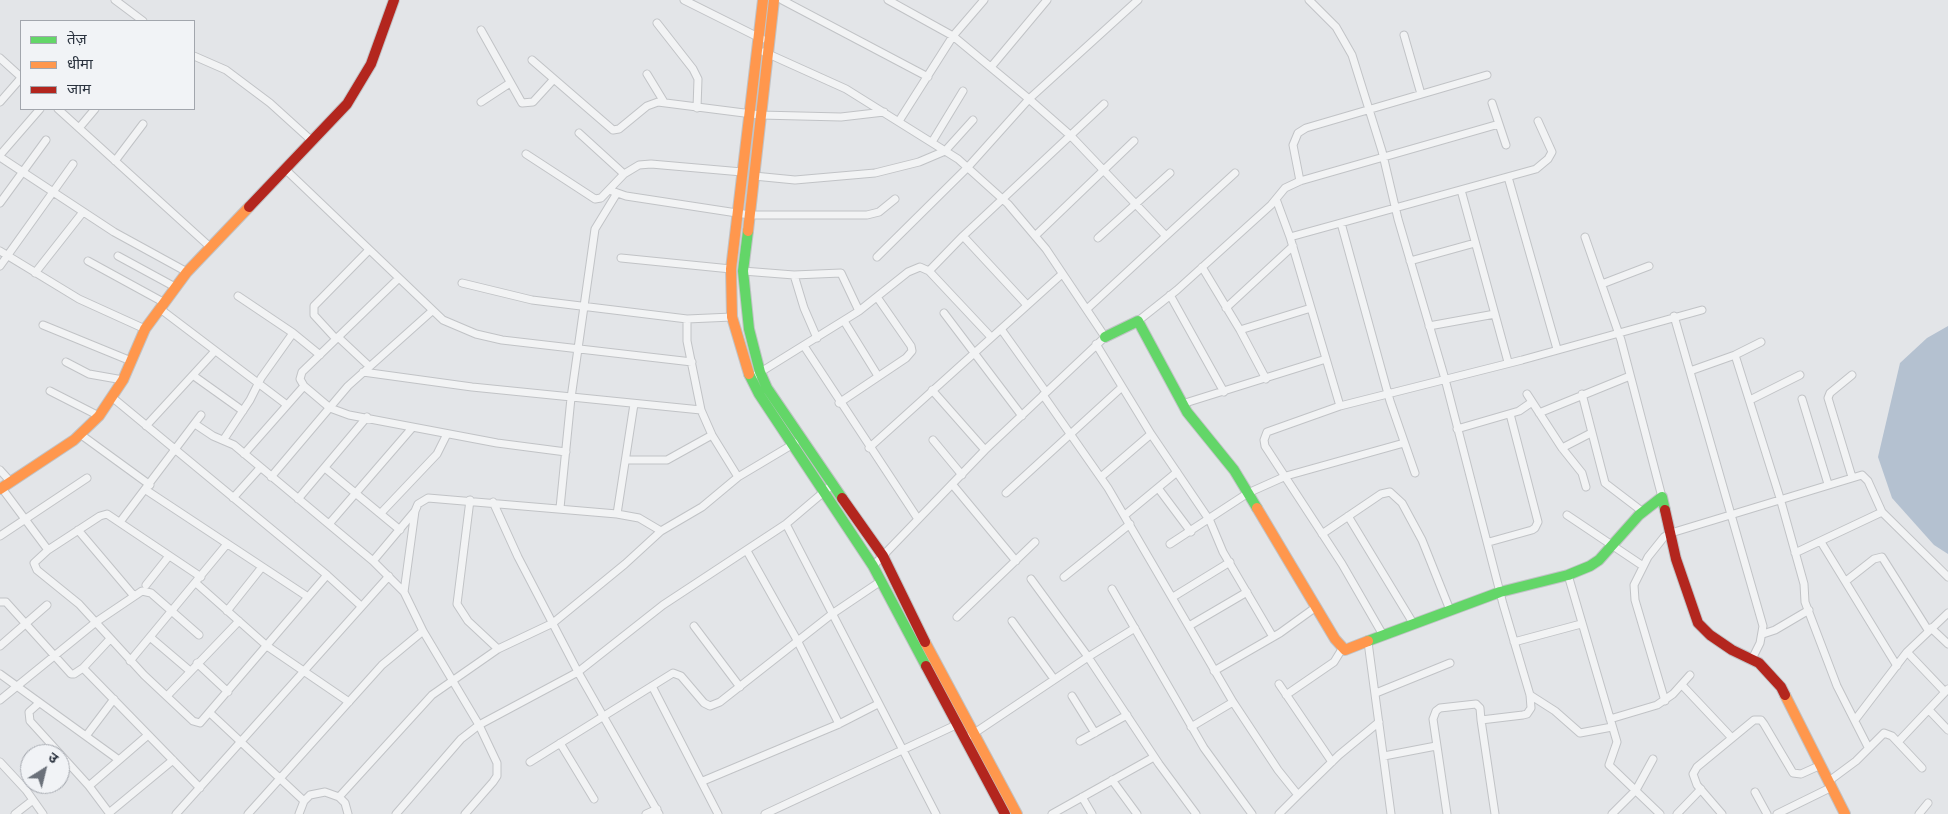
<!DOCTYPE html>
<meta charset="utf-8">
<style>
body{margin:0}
#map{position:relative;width:1948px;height:814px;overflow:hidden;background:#e3e5e8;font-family:"Public Sans","Noto Sans Devanagari",sans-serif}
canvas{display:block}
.legend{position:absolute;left:20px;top:20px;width:175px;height:90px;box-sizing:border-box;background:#f1f3f6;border:1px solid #a2a6ad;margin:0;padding:6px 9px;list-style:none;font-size:15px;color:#2b333f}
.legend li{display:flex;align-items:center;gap:10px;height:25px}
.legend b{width:25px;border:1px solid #a2a6ad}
.north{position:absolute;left:20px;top:744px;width:50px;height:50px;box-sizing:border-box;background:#f1f3f6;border:1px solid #a2a6ad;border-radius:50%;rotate:36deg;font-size:14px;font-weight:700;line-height:20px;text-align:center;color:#2b333f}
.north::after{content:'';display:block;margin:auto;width:18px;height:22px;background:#6b717a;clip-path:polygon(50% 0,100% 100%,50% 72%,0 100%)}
</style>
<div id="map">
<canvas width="1948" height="814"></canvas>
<ul class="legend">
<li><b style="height:6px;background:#63d668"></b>तेज़</li>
<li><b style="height:6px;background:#ff974d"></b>धीमा</li>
<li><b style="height:6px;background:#b3261e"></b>जाम</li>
</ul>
<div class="north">उ</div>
</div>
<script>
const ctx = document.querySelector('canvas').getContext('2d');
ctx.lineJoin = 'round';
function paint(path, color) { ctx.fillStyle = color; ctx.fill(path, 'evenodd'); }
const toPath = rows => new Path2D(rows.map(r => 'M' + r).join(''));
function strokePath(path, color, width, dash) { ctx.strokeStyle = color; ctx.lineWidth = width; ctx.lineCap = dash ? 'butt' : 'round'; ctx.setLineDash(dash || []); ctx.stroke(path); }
const water = toPath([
 [1948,326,1948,554,1934,545,1892,498,1878,457,1900,363,1927,338]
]);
const street = toPath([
 [115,0,143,21],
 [684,0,762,39],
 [782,0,928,77],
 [888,0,953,36,1029,99,1071,136,1166,236,1087,309],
 [1309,0,1336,27,1352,55,1382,151,1398,219,1445,379,1503,604,1530,695,1531,708,1527,714,1523,715,1481,720,1480,708,1476,704,1440,708,1436,711,1433,719,1447,814],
 [657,23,693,69,698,79,697,108],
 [481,30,522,103,533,102,554,79],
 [1404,35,1421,94],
 [764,52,846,89,958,159,1008,204,1046,249,1105,337,985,450,873,566],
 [194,56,226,70,270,103,312,141],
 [0,58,21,77],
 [532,60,613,130,619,129,647,106,658,102,760,115,841,117,884,112],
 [991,67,1047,0],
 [647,74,664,102],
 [0,102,21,78],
 [481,102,510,83],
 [1492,103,1506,145],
 [58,109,209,246],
 [899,121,953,36,984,0],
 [79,128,95,109],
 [579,133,624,174],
 [932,142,963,91],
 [526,154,595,199,601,198,624,174,639,165,651,164,742,172],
 [0,155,40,109],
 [0,157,114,232,187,272],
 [115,161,143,124],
 [285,169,443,320,476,334,502,340,692,362],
 [754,176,795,180,875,173,919,162,945,151,973,120],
 [1508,177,1557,349],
 [1300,181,1293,145,1298,133,1306,128,1487,75],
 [609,190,626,196,750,215,867,215,879,212,895,199],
 [1461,190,1508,362],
 [1276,199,1290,237,1340,406],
 [0,203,46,140],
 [1341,223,1390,401,1415,473],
 [963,236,1027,305],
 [1035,236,1134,141],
 [1166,236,1235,173],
 [1290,237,1536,169,1548,159,1552,152,1538,121],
 [1585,237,1621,340,1662,497],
 [1098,238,1170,173],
 [0,251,79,299,145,329],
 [118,256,175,287],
 [877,257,968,167,1029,99,1138,0],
 [621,258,731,269],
 [88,261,163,302],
 [1410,261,1475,243],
 [0,266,73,164],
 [1202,267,1240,330,1266,379],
 [743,271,794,275,841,273,859,311],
 [929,271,991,337],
 [35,273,83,212],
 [794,275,804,308,817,338],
 [398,279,302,372,300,379,304,386,330,408,349,415,497,443,566,452],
 [462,283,532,300,687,319,732,317],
 [1602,284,1649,266],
 [1170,295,1224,392],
 [238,296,293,333,320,355],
 [159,308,287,405],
 [1226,308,1293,246],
 [944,313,1022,416],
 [1674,316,1763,626,1760,643,1752,659],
 [687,319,687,341,701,410,712,435,738,477],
 [844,321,878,376],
 [1138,321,1177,290,1271,205,1285,188,1300,181,1499,124],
 [43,325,131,361],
 [1429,326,1495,314],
 [1001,329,1046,392],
 [1240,330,1311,308],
 [338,337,369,366],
 [336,339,314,315,314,306,369,250],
 [1096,344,1151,434,1210,521,1223,552,1273,637],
 [804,346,918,519],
 [1735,355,1780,498,1804,584,1805,602,1837,686,1868,747],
 [66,362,89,374,123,380],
 [1690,371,1735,355,1761,342],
 [363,372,472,387,701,410],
 [1852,375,1830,393,1828,398,1852,477],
 [194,376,243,411],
 [751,378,859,311,908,272,920,267,929,271,963,236,1104,104],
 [932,390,985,450],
 [50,391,99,416],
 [1527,394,1562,448,1582,473,1586,487],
 [1582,394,1605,483,1643,512],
 [1043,395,1108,488,1233,702,1278,770,1298,795,1339,755,1379,722],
 [113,398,327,575,361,606],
 [1802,399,1828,484],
 [1750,400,1800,375],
 [839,403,906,358,912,351,911,346,877,297],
 [1182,404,1326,359],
 [1539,413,1630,376],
 [195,424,213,436,234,445,373,561,404,592,423,631,479,725,497,763,497,776,493,782,465,814],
 [146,426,215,351],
 [1457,429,1519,411,1532,402],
 [80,434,150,485],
 [224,439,250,400,261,378,293,333],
 [933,440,962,475],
 [869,448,1062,274],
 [1562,448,1591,433],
 [244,454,304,386],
 [626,460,667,460,712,435],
 [325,468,400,530],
 [0,470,10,481],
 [271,477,348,386,432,311],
 [1101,477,1151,434],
 [952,484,1016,561],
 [1,487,48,550],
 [1158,488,1191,532],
 [146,490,308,597],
 [1006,493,1122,387],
 [233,498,260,468],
 [298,499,367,417],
 [470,500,457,604,468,621,498,649],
 [493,502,518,557,578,672,659,814],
 [560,508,571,398,595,229,617,193],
 [381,513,437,454,447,434],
 [617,514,634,404],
 [1125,515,1177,472],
 [1567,515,1643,566],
 [1348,516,1413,623],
 [120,522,201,415],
 [329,524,412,428],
 [786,524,936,814],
 [78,530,134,596],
 [1322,534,1381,494,1390,492,1402,503,1422,540,1450,610],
 [0,536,87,478],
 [1489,542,1532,530,1535,528,1538,522,1510,414],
 [1821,542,1897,666],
 [1170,544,1248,493,1286,476,1404,443],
 [747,551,797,640,839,724],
 [1795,553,1882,512],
 [373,561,415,511],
 [1568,575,1617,742,1609,765,1660,814],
 [201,577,107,514,100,516,48,550,34,563,37,570,79,604,144,675,193,721,200,723,327,575],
 [1064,577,1130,524],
 [1031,579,1086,654,1159,764,1196,814],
 [1846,581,1874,559,1882,557,1928,630],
 [196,583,267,646,349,702],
 [146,585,169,556],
 [1112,589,1204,748,1252,814],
 [404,592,415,511,418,504,428,498,617,514,639,518,661,531],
 [1173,597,1230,562],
 [0,602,6,602,71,674,74,674,83,668,110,639],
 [227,611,262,567],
 [957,617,1035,542],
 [1012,621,1054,679],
 [694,626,740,687],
 [1189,626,1247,592],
 [1931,628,1948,644],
 [1763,634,1775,630,1809,610],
 [1383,635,1342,564,1265,446,1264,440,1267,432,1340,406,1522,360,1702,310],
 [150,637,190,671],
 [1368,642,1391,814],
 [1514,642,1581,624],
 [0,646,47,605],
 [1907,652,1945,692],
 [130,661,227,544],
 [197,663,228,692],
 [83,668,200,788],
 [1214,671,1280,633,1316,607],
 [0,674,119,760],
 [1279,684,1332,762],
 [1682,685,1732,738],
 [652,686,718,814],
 [1376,693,1450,663],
 [1286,695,1334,662,1342,649],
 [1530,695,1555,711,1580,733,1612,727],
 [167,696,239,621],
 [1072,696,1095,733],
 [0,700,96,622,142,591,151,593,199,635],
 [1665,701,1635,600,1634,585,1648,557,1664,537,1671,533,1862,475,1868,481,1882,512,1948,577],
 [39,703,29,712,30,721,89,786,110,814],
 [1929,710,1948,730],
 [210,713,304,801],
 [1610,719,1657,705,1673,694,1690,675],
 [1481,720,1495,814],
 [1855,720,1907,652,1948,613],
 [1191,727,1233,702],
 [86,736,114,699],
 [970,736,1088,657,1135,628],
 [1080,741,1127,715],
 [1898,742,1948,689],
 [560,743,594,799],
 [1384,756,1436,746],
 [0,762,26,790,43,814],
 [530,762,673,673,681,676,704,703,710,706,720,702,832,614,881,581],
 [1112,780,1137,814],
 [703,781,839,724,878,704],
 [1829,781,1856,761,1884,733,1892,736,1922,768],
 [89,786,148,735],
 [1755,792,1767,814],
 [339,797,432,695,498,649,553,623,625,564,661,531,702,507,738,477,795,443],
 [1082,797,1092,814],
 [109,813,173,760],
 [15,814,33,800],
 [176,814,389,576],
 [248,814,382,665,423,631],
 [299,814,304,801,310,795,325,792,339,797,345,803,348,814],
 [396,814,461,739,479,725,578,672,663,605,786,524,832,485],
 [646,814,657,809],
 [765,814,958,724],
 [1052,814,1154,757],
 [1279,814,1298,795],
 [1612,814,1636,790,1653,759],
 [1677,814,1701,789],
 [1722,814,1697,785,1693,774,1697,767,1754,720,1761,720,1764,724,1793,773,1801,774,1821,765],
 [1777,814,1832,787],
 [1919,814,1928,803]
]);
const fast = toPath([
 [748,231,743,271,749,329,760,372,767,388,842,498],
 [1105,337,1138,321,1187,412,1234,470,1257,508],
 [749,374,759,394,873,566,926,666],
 [1368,641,1500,592,1568,575,1590,566,1599,560,1639,515,1662,497,1665,510]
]);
const slow = toPath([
 [748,231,774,0],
 [749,374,732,317,731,269,763,0],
 [0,489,74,440,99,416,123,380,145,329,187,272,249,207],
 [1257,508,1335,639,1345,650,1368,641],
 [925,642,1017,814],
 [1785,695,1845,814]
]);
const jam = toPath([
 [249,207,347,104,371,64,394,0],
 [842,498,883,556,925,642],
 [1665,510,1676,559,1698,623,1710,635,1732,650,1759,663,1781,687,1785,695],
 [926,666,1005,814]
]);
paint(water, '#b4c1d0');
strokePath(street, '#c1c3c6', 9);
strokePath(fast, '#c1c3c6', 12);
strokePath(slow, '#c1c3c6', 12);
strokePath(jam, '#c1c3c6', 12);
strokePath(street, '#f2f3f4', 7);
strokePath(fast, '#63d668', 10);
strokePath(slow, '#ff974d', 10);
strokePath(jam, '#b3261e', 10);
</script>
